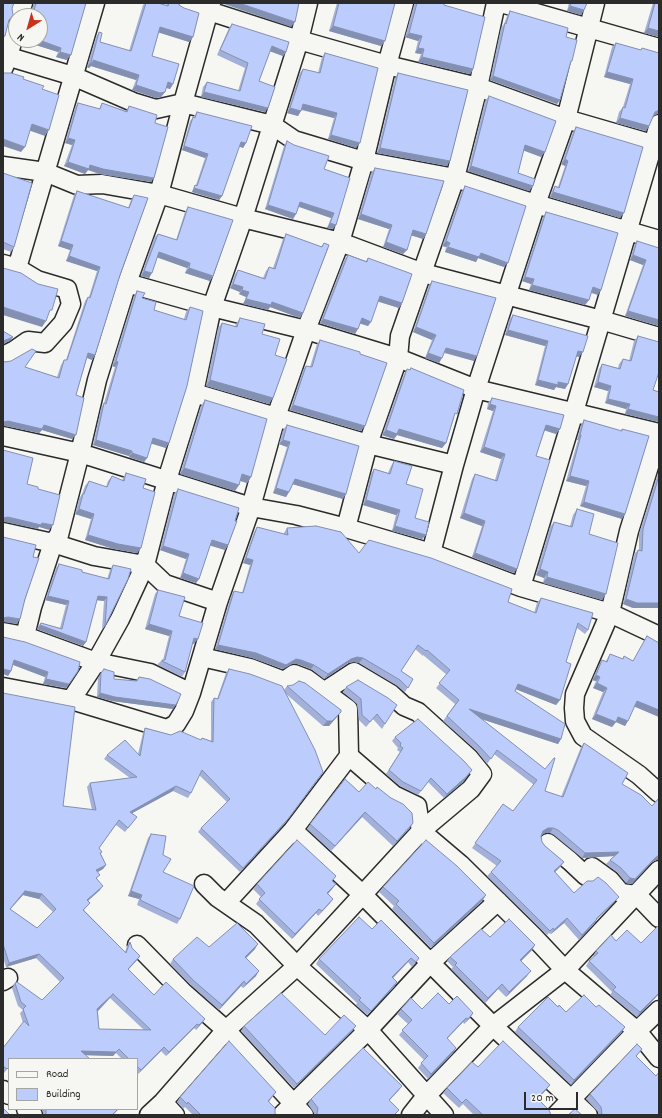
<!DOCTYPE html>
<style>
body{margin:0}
#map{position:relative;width:662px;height:1118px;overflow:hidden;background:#f6f6f2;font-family:Dekko,sans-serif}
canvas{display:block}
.frame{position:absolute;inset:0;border:4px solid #2b2b2b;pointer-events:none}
.legend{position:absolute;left:8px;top:1058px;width:130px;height:52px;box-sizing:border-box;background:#f6f6f2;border:1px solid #a5a5a2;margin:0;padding:5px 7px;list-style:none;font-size:12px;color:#2b2b2b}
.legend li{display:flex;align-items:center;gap:8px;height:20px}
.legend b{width:20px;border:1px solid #a5a5a2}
.north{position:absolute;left:8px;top:8px;width:40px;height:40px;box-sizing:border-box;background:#f6f6f2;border:1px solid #a5a5a2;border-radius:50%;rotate:217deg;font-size:11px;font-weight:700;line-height:16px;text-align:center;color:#2b2b2b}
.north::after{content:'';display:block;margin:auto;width:14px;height:18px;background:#c8321e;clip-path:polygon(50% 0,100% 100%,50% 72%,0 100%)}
.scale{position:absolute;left:524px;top:1092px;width:54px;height:18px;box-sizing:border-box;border:2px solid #2b2b2b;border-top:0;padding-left:5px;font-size:12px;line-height:14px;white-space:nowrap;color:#2b2b2b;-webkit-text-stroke:3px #f6f6f2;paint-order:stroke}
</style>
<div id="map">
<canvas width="662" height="1118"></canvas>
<div class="frame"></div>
<ul class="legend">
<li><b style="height:5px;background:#f6f6f2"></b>Road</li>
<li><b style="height:11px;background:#bccdfd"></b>Building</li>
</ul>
<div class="north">N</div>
<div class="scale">20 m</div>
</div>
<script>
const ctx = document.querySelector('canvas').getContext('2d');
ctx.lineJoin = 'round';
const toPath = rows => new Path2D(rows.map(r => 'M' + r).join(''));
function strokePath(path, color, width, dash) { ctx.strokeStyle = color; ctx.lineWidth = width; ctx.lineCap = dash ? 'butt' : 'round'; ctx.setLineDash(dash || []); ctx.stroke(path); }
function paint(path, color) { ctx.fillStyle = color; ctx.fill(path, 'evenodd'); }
const minor = toPath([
 [184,3,299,40,387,65,478,87,566,119,659,146],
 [501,3,659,48],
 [19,16,23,3],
 [3,55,73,76,133,102,156,109,183,103,272,125,294,140,364,161,455,178,536,204,659,240],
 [3,69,8,57,16,28],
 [3,166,45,172,77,185,102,184,159,194,243,218,340,242,423,273,601,320,659,337],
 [3,264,17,268,37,280,67,289,71,304,63,323,45,343,28,341,15,350,3,356],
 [17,268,95,3],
 [127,283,212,307,306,330,398,358,476,389,659,433],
 [194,393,368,444,454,465],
 [659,434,629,531,610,613,575,694,574,708,575,721,583,736,639,775,659,793],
 [3,436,80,453,251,507,296,515,346,528,431,553,521,587,610,613,659,636],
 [346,528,368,444,398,358,400,336,455,178,478,87,496,3],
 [3,532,53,543,94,556,145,565,165,584,218,602],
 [431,553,454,465,476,389,536,204,566,119,595,3],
 [521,587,574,412,659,124],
 [3,632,25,636,96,662,150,673,191,693],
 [25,636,32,607,53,543,59,535,80,453,97,380,127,283,159,194,183,103,211,3],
 [202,657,250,668,284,681,294,674,307,679,348,709,349,756,394,795,417,806,421,831,460,864,533,936,565,970,637,1031,659,1058],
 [3,687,71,700,167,729,176,724,184,711,191,693,218,602,251,507,276,417,306,330,340,242,364,161,387,65,404,3],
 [71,700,96,662,120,619,145,565,167,480,194,393,212,307,243,218,299,40,308,3],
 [293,830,349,756],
 [548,843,570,861,586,876,592,867,610,880,621,893,637,895,659,918],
 [204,884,217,897,256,924,297,966,368,1030,444,1115],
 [226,903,293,830,362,894,493,1026,588,1115],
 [137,945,184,993,226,1030,304,1115],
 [3,981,8,978],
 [3,1090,9,1095],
 [163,1102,175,1115],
 [26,1109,33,1115],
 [149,1115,163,1102,226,1030,297,966,421,831,471,789,482,774,469,758,418,712,404,706,391,694,354,672,325,691],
 [282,1115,368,1030,431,962,498,901],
 [411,1115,426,1096,493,1026,565,970,659,870],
 [556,1115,637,1031,659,1010]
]);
const wall = toPath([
 [33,3,86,3,67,60,56,57,58,52,23,41,24,40,40,40,40,16,30,16,33,6],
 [145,3,158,3,166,5,167,3,179,3,193,37,189,42,159,32,152,56,173,84,170,89,166,88,165,92,161,97,156,98,132,90,136,80,91,66,89,68,87,67,96,37,99,32,100,42,129,51,143,5],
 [337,3,395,3,385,41,381,46,329,31],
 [414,3,444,3,444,5,473,69,470,74,418,62,421,54,415,53,418,41,405,37,414,5],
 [569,3,587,3,581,15,567,11],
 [653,3,659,3,659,37,644,33],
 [510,11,566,37,572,61,570,64,560,100,557,104,490,80,501,28,504,24,507,16],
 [232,24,286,52,283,56,270,51,259,81,265,112,201,97,203,87,207,82,238,91,245,68,217,55,229,28],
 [616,43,641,50,642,48,657,114,653,116,649,126,646,131,616,123,619,112,623,107,630,84,604,77,612,47],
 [325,53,356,148,328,139,334,118,301,110,298,116,287,113,300,73,303,69,318,73,322,57],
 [398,73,447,166,377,153,395,78],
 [489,96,541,157,524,150,518,173,533,186,529,191,468,171,485,101],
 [78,103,99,109,102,103,126,111,129,106,155,123,151,182,100,174,88,170,85,174,64,166,72,145,65,143,75,107],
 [197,112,246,143,243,148,239,146,222,196,219,200,192,192,193,189,195,185,196,185,205,158,182,150,190,121],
 [576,127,620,218,550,197,552,191,555,186,558,187,565,166,561,164,573,132],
 [287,141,324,169,350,178,333,229,327,228,331,218,299,207,296,214,293,219,265,209,284,146],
 [375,168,426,234,423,239,411,235,407,250,403,254,383,247,389,229,358,219,371,173],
 [3,173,14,247,11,252,3,249],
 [465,186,504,267,478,258,476,262,445,252,446,247,442,246,462,191],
 [77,191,128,208,131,200,134,195,120,275,95,355,92,360,87,358,76,395,72,439,42,430,39,433,5,426,3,426,3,361,57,377,61,365,64,360,66,360,85,301,88,297,89,297,97,271,66,261,70,250,58,246,74,195],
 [188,207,213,276,210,281,185,273,187,268,157,257,149,278,141,276,154,238,158,234,176,240,185,212],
 [546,212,598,295,591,293,589,300,585,305,529,290,531,284,522,281,543,217],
 [286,234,321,247,324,243,300,318,270,307,268,310,243,304,246,297,239,294,240,292,230,288,235,274,238,270,263,278,266,271,269,267,273,268,283,239],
 [637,241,659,248,659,326,625,316,643,265,630,260,634,246],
 [348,255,366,261,368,258,402,303,399,308,378,301,368,326,360,323,355,334,320,323,344,260],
 [432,281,474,361,444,353,439,363,425,358,432,340,413,332,429,285],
 [137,291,142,298,154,310,184,319,186,312,190,307,166,448,151,443,147,458,144,462,129,457,129,456,93,445,101,408,104,403,115,367,112,366,134,296],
 [513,315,579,357,576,356,568,384,565,389,556,387,554,390,535,385,545,346,505,335,509,320],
 [240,318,262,334,275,355,269,404,206,386,218,328,222,323,235,326,236,324],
 [638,336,653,390,659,392,659,422,625,414,626,409,605,403,608,391,594,387,599,369,602,364,618,368,619,364,623,359,629,361,634,341],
 [320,340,360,354,361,431,290,410,303,370,306,366,310,367,317,344],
 [411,368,454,418,446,443,442,448,397,435,394,439,382,435,404,374,407,369,410,370],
 [492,398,560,429,556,434,545,430,536,456,514,573,472,557,482,526,460,518,472,479,475,474,495,480,501,459,480,452,493,411,487,409,488,403],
 [205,400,251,477,247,483,240,481,235,491,180,474,201,406],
 [584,420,621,431,622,429,622,519,580,506,586,486,566,481,578,440,577,440,581,425],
 [287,425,343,499,293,484,289,492,286,497,273,493,287,447,279,444,283,430],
 [394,461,406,484,415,518,426,535,422,539,392,531,396,515,363,505,371,474,374,469,388,473,391,466],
 [659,470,659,608,633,608,623,604,634,554,638,550,639,550,639,534],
 [126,473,143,488,141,548,137,553,114,549,85,540,91,519,75,514,79,499,82,494,85,486,89,481,106,487,108,481,112,476,122,481,123,478],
 [178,489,228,545,225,550,210,545,199,579,196,583,180,578,186,559,160,550,174,494],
 [577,509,589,534,602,600,543,583,544,578,536,575,550,527,554,522,570,526,573,515],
 [257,527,284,534,284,533,287,528,359,553,508,602,534,613,537,603,541,598,588,630,585,634,577,628,566,662,560,700,556,705,516,689,515,691,561,739,558,744,481,719,545,769,545,791,561,797,581,747,584,743,622,784,652,806,659,798,659,860,656,860,651,863,632,884,626,883,618,873,606,864,614,856,582,858,554,835,550,833,545,833,542,835,541,836,542,842,545,846,564,862,560,867,555,872,574,893,615,901,597,919,594,924,579,940,564,923,551,934,549,933,547,935,487,876,497,866,472,848,503,804,513,811,534,785,494,754,487,764,476,750,443,721,455,704,436,688,447,675,423,655,423,656,415,649,401,671,413,679,405,692,396,685,359,663,354,662,348,663,324,679,311,669,298,664,292,664,283,669,252,658,215,649,231,596,234,591,242,593,250,565,243,563,254,532],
 [59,564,82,572,107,579,110,570,113,565,105,626,102,630,104,601,97,600,86,642,83,646,37,629,38,627,41,623,60,628,66,605,45,600,56,568],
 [158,590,179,616,194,644,192,643,185,672,182,677,158,665,158,664,162,660,163,660,169,636,145,629,155,594],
 [647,636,659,643,659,717,634,706,625,726,616,722,612,727,592,719,603,692,593,688,596,681,592,680,599,665,602,660,606,661,610,654,623,659,624,656,633,661],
 [3,637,66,688,43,684,45,677,13,665,11,671,8,676],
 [104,669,114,679,136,681,139,677,173,709,112,701,97,697,98,678],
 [229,669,284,690,287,686,338,716,329,726,323,726,285,693,285,823,240,872,198,832,201,828,227,802,199,775,191,793,188,798,173,791,132,813,137,817,125,832,116,825,99,848,101,854,106,865,103,869,98,872,97,879,100,890,88,901,90,903,84,910,125,952,127,946,130,942,132,948,140,956,137,960,128,970,154,995,205,1019,202,1023,196,1030,194,1028,166,1056,161,1051,138,1074,137,1074,137,1059,122,1059,116,1053,113,1056,86,1055,9,1059,9,1069,8,1068,4,1073,3,1072,3,1048,23,1023,20,1013,23,1010,18,1006,12,988,15,983,42,1000,60,982,36,958,6,967,3,957,3,693,63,806,92,810,87,787,90,783,130,778,104,759,107,755,138,754,143,733,145,728,171,735,201,740,202,738,211,741,211,702,214,698,217,699,226,673],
 [23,895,39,899,53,912,37,928,10,909],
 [110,998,144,1030,99,1029,98,1011],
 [346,687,388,698,385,724,382,729,373,719,366,727,359,720,357,704,343,692],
 [395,737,463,782,444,798,428,782,418,795,400,786,386,774,400,752,397,750,398,748,392,741],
 [345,779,359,792,410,828,393,846,362,817,331,851,307,829],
 [151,834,163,855,163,872,180,919,177,924,137,905,139,899,128,896,148,838],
 [332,882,336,884,328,894,330,903,318,916,316,913,292,939,256,904,261,897,253,889,257,884],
 [659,884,659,890,657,888],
 [383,887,486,895,482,901,431,948,392,909,394,906,379,892],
 [659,925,659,994,637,1017,610,995,612,992,586,966,589,961,594,957,593,956,596,951,616,941,641,943],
 [372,929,419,958,412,967,408,962,393,978,397,982,394,987,367,1015,356,1005,357,1003,316,964,319,959],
 [490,937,535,945,532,950,521,961,527,976,506,997,498,989,485,1003,451,969,453,967,447,961,450,957],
 [209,947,255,949,246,958,256,976,243,988,241,986,219,1010,191,985,170,964,173,959],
 [449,1004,470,1018,464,1024,463,1022,447,1039,453,1053,428,1079,418,1068,424,1060,399,1035,408,1024,397,1014,401,1009,422,1009],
 [558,1007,566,1012,596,1007,622,1032,571,1085,515,1032,518,1027],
 [244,1026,325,1035,353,1030,294,1088,241,1031],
 [642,1049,636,1057,656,1076,659,1115,598,1115,598,1112,586,1099,590,1094],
 [478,1067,546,1090,538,1099,551,1115,474,1115,463,1104,459,1108,443,1093,447,1088],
 [402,1086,398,1091,389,1101,395,1115,314,1115,314,1113,308,1104,311,1099],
 [276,1092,269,1102,276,1115,193,1115,185,1107,183,1109,177,1102,180,1097],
 [41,1109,119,1109,113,1115,43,1115,43,1111]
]);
const shadedWall = toPath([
 [221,3,239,3,295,22,291,27],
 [570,6,584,10,581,15,567,11],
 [333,26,385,41,381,46,329,31],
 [160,27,193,37,189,42,157,32],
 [648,28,659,31,659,37,644,33],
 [409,33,422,36,418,41,405,37],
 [24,40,39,40,61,48,58,52,23,41],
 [272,46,286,52,283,56,269,51],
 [418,48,424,49,421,54,415,53],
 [60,52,71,55,67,60,56,57],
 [422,57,473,69,470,74,418,62],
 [93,60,139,75,136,80,91,66,89,68,87,67,91,62],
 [607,72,633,79,630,84,604,77],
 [493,76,560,100,557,104,490,80],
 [168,82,173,84,170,89,164,87],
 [136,85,165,92,161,97,156,98,132,90],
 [204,92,268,108,265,112,201,97],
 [303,104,337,113,334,118,300,109],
 [290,108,301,111,298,116,287,113],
 [659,110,659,111,657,114,652,117,655,112],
 [620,118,649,126,646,131,616,123],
 [32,124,49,130,45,136,28,130],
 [331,135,360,143,356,148,328,139],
 [68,138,75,140,72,145,65,143],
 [3,139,25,147,21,152,3,146],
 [241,142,246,143,243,148,238,146],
 [525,145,545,152,541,157,522,150],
 [184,146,208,154,205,158,182,150],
 [380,148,450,161,447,166,377,153],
 [565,159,568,161,565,166,561,164],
 [68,162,90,165,154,178,151,182,100,174,88,170,85,174,64,166],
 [471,166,533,186,529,191,468,171],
 [194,188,222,196,219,200,192,192],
 [553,192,624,213,620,218,550,197],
 [300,202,334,213,331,218,297,206],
 [268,205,296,214,293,219,265,209],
 [361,214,392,225,389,229,358,219],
 [330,223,336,225,333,229,327,228],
 [413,230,426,234,423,239,410,235],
 [61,241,73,245,70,250,58,246],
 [446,241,450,243,446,247,442,246],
 [386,242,407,250,403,254,383,247],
 [448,247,481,253,508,263,504,267,478,258,476,262,445,252],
 [159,252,190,263,187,268,156,257],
 [633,255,646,260,643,265,630,260],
 [69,256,100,267,97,271,66,261],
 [189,268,213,276,210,281,185,273],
 [144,271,152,273,149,278,141,276],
 [525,277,534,279,531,284,522,281],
 [233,284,243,287,240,292,230,288],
 [532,285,589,300,585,305,529,290],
 [593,287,601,290,598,295,590,292],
 [242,290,249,292,246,297,239,294],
 [380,296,402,303,399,308,376,301],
 [246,299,272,302,303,313,300,318,270,307,268,310,243,304],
 [3,307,46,321,42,327,3,315],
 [628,311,659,320,659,326,625,316],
 [362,318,371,322,368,326,358,323],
 [323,319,358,329,355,334,320,323],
 [416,327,436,335,432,340,413,332],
 [508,330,548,341,545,346,505,335],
 [13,337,10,341,3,344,3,341],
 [446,348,477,356,474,361,443,352],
 [578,351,583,352,579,357,574,356],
 [88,353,95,355,92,360,85,357],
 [428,353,442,358,439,363,425,358],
 [116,361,118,362,115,367,112,366],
 [210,380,273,398,269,404,206,386],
 [538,380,558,382,568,384,565,389,556,387,554,390,535,385],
 [598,382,611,386,608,391,594,387],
 [608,399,630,404,626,409,605,403],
 [490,404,496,406,493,411,487,409],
 [293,405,365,426,361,431,290,410],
 [628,409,659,417,659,422,625,414],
 [8,421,44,425,76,435,72,439,42,430,39,433,5,426,3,426,3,422],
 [546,425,560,429,556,434,543,430],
 [399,429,446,443,442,448,397,435,394,439,382,435,386,430],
 [580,435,581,435,578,440,577,440],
 [153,438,169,443,166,448,149,443],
 [96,440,132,451,129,456,93,445],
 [283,440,290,442,287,447,279,444],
 [484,447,505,454,501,459,480,452],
 [132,453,147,458,144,462,129,457],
 [184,468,239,485,235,491,180,474],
 [242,474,251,477,247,483,238,480],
 [570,476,589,481,586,486,566,481],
 [295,479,346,494,343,499,292,484],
 [276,488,289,492,286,497,273,493],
 [366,500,400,510,396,515,363,505],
 [584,502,625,514,622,519,580,506],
 [79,509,94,514,91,519,75,514],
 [464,513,485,521,482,526,460,518],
 [8,517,42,523,53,525,49,530,39,527,38,529,5,522,3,522,3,518],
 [395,526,426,535,422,539,392,531],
 [88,535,141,548,137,553,114,549,85,540],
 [212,540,228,545,225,550,208,545],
 [163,546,189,554,186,559,160,550],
 [475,553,517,569,514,573,472,557],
 [246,558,253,560,250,565,243,563],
 [540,569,548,572,544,578,536,575],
 [183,573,199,579,196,583,180,578],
 [547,577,606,594,602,600,543,583],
 [48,596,69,601,66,605,45,600],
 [98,596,107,597,104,601,95,600],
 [626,599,659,603,659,608,633,608,623,604],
 [8,617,20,619,17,624,3,622,3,618],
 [149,624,172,631,169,636,145,629],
 [40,625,86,642,83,646,37,629],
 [194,638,198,639,194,644,190,643],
 [218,645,301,660,314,665,311,669,298,664,292,664,283,669,252,658,215,649],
 [357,657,363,658,359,663,354,662,348,663,324,679,328,674,351,659],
 [14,660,48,672,45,677,11,664],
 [3,669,11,671,8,676,3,674],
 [596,675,600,677,596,681,592,680],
 [46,679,69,684,66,688,43,684],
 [597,683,607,688,603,692,593,688],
 [518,684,560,700,556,705,515,689],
 [100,693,176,705,173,709,112,701,97,697],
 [637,701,659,710,659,717,633,706],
 [469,709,561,739,558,744,466,714],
 [341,712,329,726,323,726,327,721],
 [596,714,618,717,628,721,625,726,616,722,612,727,592,719],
 [472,770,463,782,444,798,447,794],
 [323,772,285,823,240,872,243,868],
 [176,786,173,791,127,816,130,812],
 [365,812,362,817,331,851,335,846],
 [413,823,410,828,393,846,397,841],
 [548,828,553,828,550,833,545,833,540,836,543,831],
 [619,852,615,856,582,858,585,853],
 [659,855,659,860,656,860,651,863,632,884,626,883,630,878,655,858],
 [564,862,560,867,551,876,554,871],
 [106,865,103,869,94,874,96,870],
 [336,884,332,889,324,898,327,893],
 [103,886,100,890,84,904,87,900],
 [25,891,42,894,39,899,23,895,7,913],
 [131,891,142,895,139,899,128,896],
 [486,895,482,901,431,948,434,943],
 [619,897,593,923,596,919],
 [333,899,330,903,318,916,322,911],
 [319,909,316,913,292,939,295,934],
 [567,918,564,923,551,934,554,930],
 [597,919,594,924,579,940,582,935],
 [258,944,255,949,242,962,245,957],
 [535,945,532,950,517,965,520,960],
 [39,954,36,958,6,967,9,963],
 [140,956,137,960,125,973,128,969],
 [411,958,408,962,389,982,392,977],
 [259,971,256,976,243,988,246,984],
 [531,971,527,976,506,997,509,992],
 [244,981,241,986,219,1010,222,1005],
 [397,982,394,987,367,1015,371,1011],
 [502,984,498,989,485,1003,488,998],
 [659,993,659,994,637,1017,640,1012],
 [113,994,110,998,95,1014,97,1009],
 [473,1013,470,1018,464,1024,468,1019],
 [466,1018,463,1022,443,1043,447,1038],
 [205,1019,202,1023,196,1030,199,1025],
 [197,1024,194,1028,166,1056,169,1052],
 [356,1026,353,1030,294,1088,297,1084],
 [625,1027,622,1032,571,1085,574,1080],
 [164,1047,161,1051,138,1074,141,1070],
 [456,1048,453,1053,428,1079,431,1074],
 [119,1049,113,1056,78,1055,81,1051],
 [550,1085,546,1090,533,1103,537,1098],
 [402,1086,398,1091,385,1105,389,1100]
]);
const building = toPath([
 [3,3,14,3,12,8,13,15,9,20,5,36,3,35,3,3],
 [36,3,86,3,71,55,60,52,61,48,39,40,40,40,40,16,31,16,33,14,36,3],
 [146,3,158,3,168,6,169,3,179,3,179,5,184,8,199,13,193,37,160,27,152,56,179,64,173,84,168,82,165,92,160,93,136,85,139,75,93,60,93,63,91,62,99,32,102,33,100,42,131,51,146,3],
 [239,3,299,3,295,22,239,3],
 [339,3,395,3,385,41,333,26,339,3],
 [417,3,444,3,444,5,485,17,473,69,422,57,424,49,418,48,422,36,409,33,417,3],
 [571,3,587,3,584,10,570,6,571,3],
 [655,3,659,3,659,31,648,28,655,3],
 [510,11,568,28,566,37,577,40,572,61,571,61,560,100,493,76,505,23,506,24,510,11],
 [232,24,289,42,286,52,272,46,259,81,275,87,268,108,204,92,207,82,240,91,248,63,220,50,232,24],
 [616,43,641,50,642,48,659,53,659,110,655,112,649,126,620,118,623,107,625,108,633,79,607,72,616,43],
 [325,53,378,68,360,143,331,135,337,113,303,104,301,111,290,108,303,69,320,73,325,53],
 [3,73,11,73,24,77,23,79,44,86,42,89,59,95,49,130,32,124,25,147,3,139,3,73],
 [398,73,468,90,450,161,380,148,398,73],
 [489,96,556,121,545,152,525,145,518,173,535,179,533,186,471,166,489,96],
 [78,103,100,109,102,103,127,112,129,106,157,115,155,123,168,127,154,178,103,169,90,165,89,169,68,162,75,140,68,138,78,103],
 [197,112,252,126,246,143,241,142,222,196,194,188,195,185,197,186,208,154,184,146,193,117,195,118,197,112],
 [576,127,643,147,624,213,553,192,555,186,559,188,568,161,565,159,576,127],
 [287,141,294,145,329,156,324,169,350,178,336,225,330,223,334,213,300,202,296,214,268,205,287,141],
 [375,168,444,181,426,234,413,230,407,250,386,242,392,225,361,214,375,168],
 [3,173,32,183,14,247,3,242,3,173],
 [465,186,526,206,508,263,481,253,479,257,448,247,450,243,446,241,465,186],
 [77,191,129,208,134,195,148,198,120,275,95,355,88,353,76,395,84,398,76,435,44,425,42,429,8,421,3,422,3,361,5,362,11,361,32,349,36,351,25,367,59,378,64,360,67,360,88,297,90,298,100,267,69,256,73,245,61,241,77,191],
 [188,207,233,220,213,276,189,268,190,263,159,252,152,273,144,271,158,234,177,240,188,207],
 [546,212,618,233,601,290,593,287,589,300,532,285,534,279,525,277,546,212],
 [286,234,322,247,324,243,329,245,303,313,272,302,271,305,246,299,249,292,242,290,243,287,233,284,238,270,265,279,269,267,275,269,286,234],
 [637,241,659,248,659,320,628,311,646,260,633,255,637,241],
 [348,255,367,262,368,258,412,274,402,303,380,296,371,322,362,318,358,329,323,319,348,255],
 [3,268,21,273,38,284,58,289,52,310,50,310,46,321,3,307,3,268],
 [432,281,496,298,477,356,446,348,442,358,428,353,436,335,416,327,432,281],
 [137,291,145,293,142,298,156,302,154,310,186,320,190,307,203,311,187,386,169,443,153,438,147,458,132,453,132,451,96,440,104,403,106,404,118,362,116,361,137,291],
 [513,315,588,336,583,352,578,351,568,384,558,382,558,385,538,380,548,341,508,330,513,315],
 [240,318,265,324,262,334,280,339,275,355,287,359,273,398,210,380,222,323,237,327,240,318],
 [3,331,13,337,3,341,3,331],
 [638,336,659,342,659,372,653,390,659,392,659,417,628,409,630,404,608,399,611,386,598,382,602,364,620,369,623,359,631,361,638,336],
 [320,340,360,352,360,354,387,363,365,426,293,405,306,366,312,367,320,340],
 [411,368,464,390,457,414,455,413,446,443,399,429,397,434,386,430,407,369,410,370,411,368],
 [492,398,564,415,560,429,546,425,536,456,550,460,517,569,475,553,485,521,464,513,475,474,497,481,505,454,484,447,496,406,490,404,492,398],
 [205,400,267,419,251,477,242,474,239,485,184,468,205,400],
 [584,420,622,431,622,429,649,436,625,514,584,502,589,481,570,476,581,435,580,435,584,420],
 [287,425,359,446,346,494,295,479,289,492,276,488,290,442,283,440,287,425],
 [3,450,33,458,27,484,38,487,38,489,60,495,53,525,42,523,41,525,8,517,3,518,3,450],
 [394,461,412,466,406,484,423,489,415,518,429,522,426,535,395,526,400,510,366,500,374,469,390,474,394,461],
 [126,473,146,479,143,488,155,492,141,548,118,544,88,535,94,514,79,509,83,494,84,494,89,481,107,487,112,476,124,481,126,473],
 [659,476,659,603,637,603,626,599,638,550,642,551,643,529,659,476],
 [178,489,239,508,235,521,237,521,228,545,212,540,199,579,183,573,189,554,163,546,178,489],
 [577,509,594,514,589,534,618,543,606,594,547,577,548,572,540,569,554,522,572,527,577,509],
 [316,526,341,532,359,553,369,540,431,558,512,589,508,602,536,613,541,598,593,613,588,630,578,623,566,662,571,664,560,700,518,684,515,691,565,724,561,739,469,709,545,769,554,758,555,758,545,791,563,797,584,743,628,773,622,784,641,795,652,806,659,798,659,855,655,858,635,879,630,878,621,868,610,860,619,852,585,853,558,830,553,828,548,828,543,831,541,836,542,842,545,846,564,862,554,871,574,893,587,881,593,881,598,877,606,883,619,897,596,919,597,919,582,935,567,918,554,930,553,928,550,931,491,872,501,861,475,843,503,804,513,811,537,780,497,750,491,759,479,746,447,716,459,700,439,683,450,670,427,650,426,651,418,645,401,671,413,679,408,688,400,680,363,658,357,657,351,659,328,674,314,665,301,660,296,659,286,665,256,653,218,645,234,591,243,593,253,560,246,558,257,527,288,535,287,528,316,526],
 [3,537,36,545,33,557,39,558,25,599,20,619,8,617,3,618,3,537],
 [59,564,82,570,82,572,109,579,113,565,131,569,128,579,105,626,107,597,98,596,86,642,40,625,41,623,62,629,69,601,48,596,59,564],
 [158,590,185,597,179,616,203,623,198,639,194,638,185,672,162,661,162,660,165,660,172,631,149,624,158,590],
 [647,636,659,643,659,710,637,701,628,721,618,717,616,722,596,714,607,688,597,683,600,677,596,675,602,660,607,662,610,654,623,659,624,656,633,661,647,636],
 [3,637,25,642,80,662,78,671,69,684,46,679,48,672,14,660,11,671,3,669,3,637],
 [104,669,114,672,114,679,137,681,139,677,150,679,181,694,176,705,115,697,100,693,101,673,104,669],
 [229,669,250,674,282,686,315,750,323,772,288,819,243,868,201,828,230,799,202,770,191,793,176,786,130,812,137,817,128,828,119,820,99,848,102,852,100,853,106,865,96,870,100,875,96,878,103,886,87,900,90,903,83,910,126,953,130,942,132,948,140,956,128,969,154,995,166,982,205,1019,199,1025,197,1024,169,1052,164,1047,141,1070,137,1066,137,1059,129,1059,119,1049,116,1052,81,1051,90,1059,9,1059,9,1067,7,1069,3,1066,3,1048,24,1021,29,1026,23,1009,26,1006,21,1002,15,983,17,982,42,1000,64,978,39,954,9,963,3,944,3,693,75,707,63,806,96,810,90,783,137,777,107,755,125,740,140,756,145,728,171,735,180,731,201,740,202,738,213,742,214,698,218,699,229,669],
 [25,891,42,894,56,909,37,928,10,909,25,891],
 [113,994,151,1030,99,1029,97,1009,113,994],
 [358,680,388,698,397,705,385,724,377,714,370,722,362,715,361,699,346,687,358,680],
 [299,681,305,683,341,710,341,712,332,721,327,721,287,686,293,685,299,681],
 [418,719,464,761,472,770,466,777,447,794,431,778,421,791,403,782,389,770,403,748,400,746,401,743,395,737,418,719],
 [345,779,359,792,368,782,376,789,377,787,391,798,403,804,412,813,413,823,397,841,365,812,335,846,310,824,345,779],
 [151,834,166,836,163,855,171,859,163,872,194,886,180,919,140,900,142,895,131,891,151,834],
 [297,840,336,876,332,881,336,884,327,893,333,899,322,911,319,909,295,934,259,899,265,893,257,884,297,840],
 [426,840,457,866,486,895,434,943,396,904,399,901,383,887,426,840],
 [359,917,372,929,381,920,419,958,416,962,411,958,392,977,397,982,371,1011,359,1000,361,998,319,959,359,917],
 [509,919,535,945,520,960,531,971,509,992,502,984,488,998,455,965,457,963,450,957,481,929,490,937,509,919],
 [237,923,258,944,245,957,259,971,246,984,244,981,222,1005,194,981,173,959,197,937,209,947,237,923],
 [659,925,659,993,640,1012,613,990,616,987,589,961,598,953,596,951,611,935,616,941,627,930,641,943,659,925],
 [281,993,325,1035,344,1015,356,1026,297,1084,244,1026,281,993],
 [438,993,449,1004,457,996,473,1013,468,1019,466,1018,447,1038,456,1048,431,1074,421,1063,428,1056,402,1030,412,1020,401,1009,411,998,422,1009,438,993],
 [584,995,596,1007,599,1005,625,1027,574,1080,518,1027,548,997,558,1007,559,1005,566,1012,584,995],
 [229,1041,276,1092,268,1101,275,1108,275,1113,276,1115,201,1115,188,1102,187,1104,180,1097,229,1041],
 [503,1041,550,1085,537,1098,549,1110,551,1115,483,1115,466,1099,462,1103,447,1088,472,1062,478,1067,503,1041],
 [637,1044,642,1049,636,1056,656,1076,659,1072,659,1115,600,1115,602,1113,601,1107,590,1094,637,1044],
 [363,1048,402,1086,389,1100,399,1110,394,1115,316,1115,317,1114,318,1108,311,1099,363,1048],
 [3,1108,10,1115,3,1115,3,1108],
 [46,1109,118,1109,112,1115,45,1115,46,1113,46,1109],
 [575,1109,582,1115,568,1115,575,1109]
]);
strokePath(minor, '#2b2b2b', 21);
strokePath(minor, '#f6f6f2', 18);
paint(wall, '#a2b0da');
paint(shadedWall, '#8490b1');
paint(building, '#bccdfd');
strokePath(building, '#8490b1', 1);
</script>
